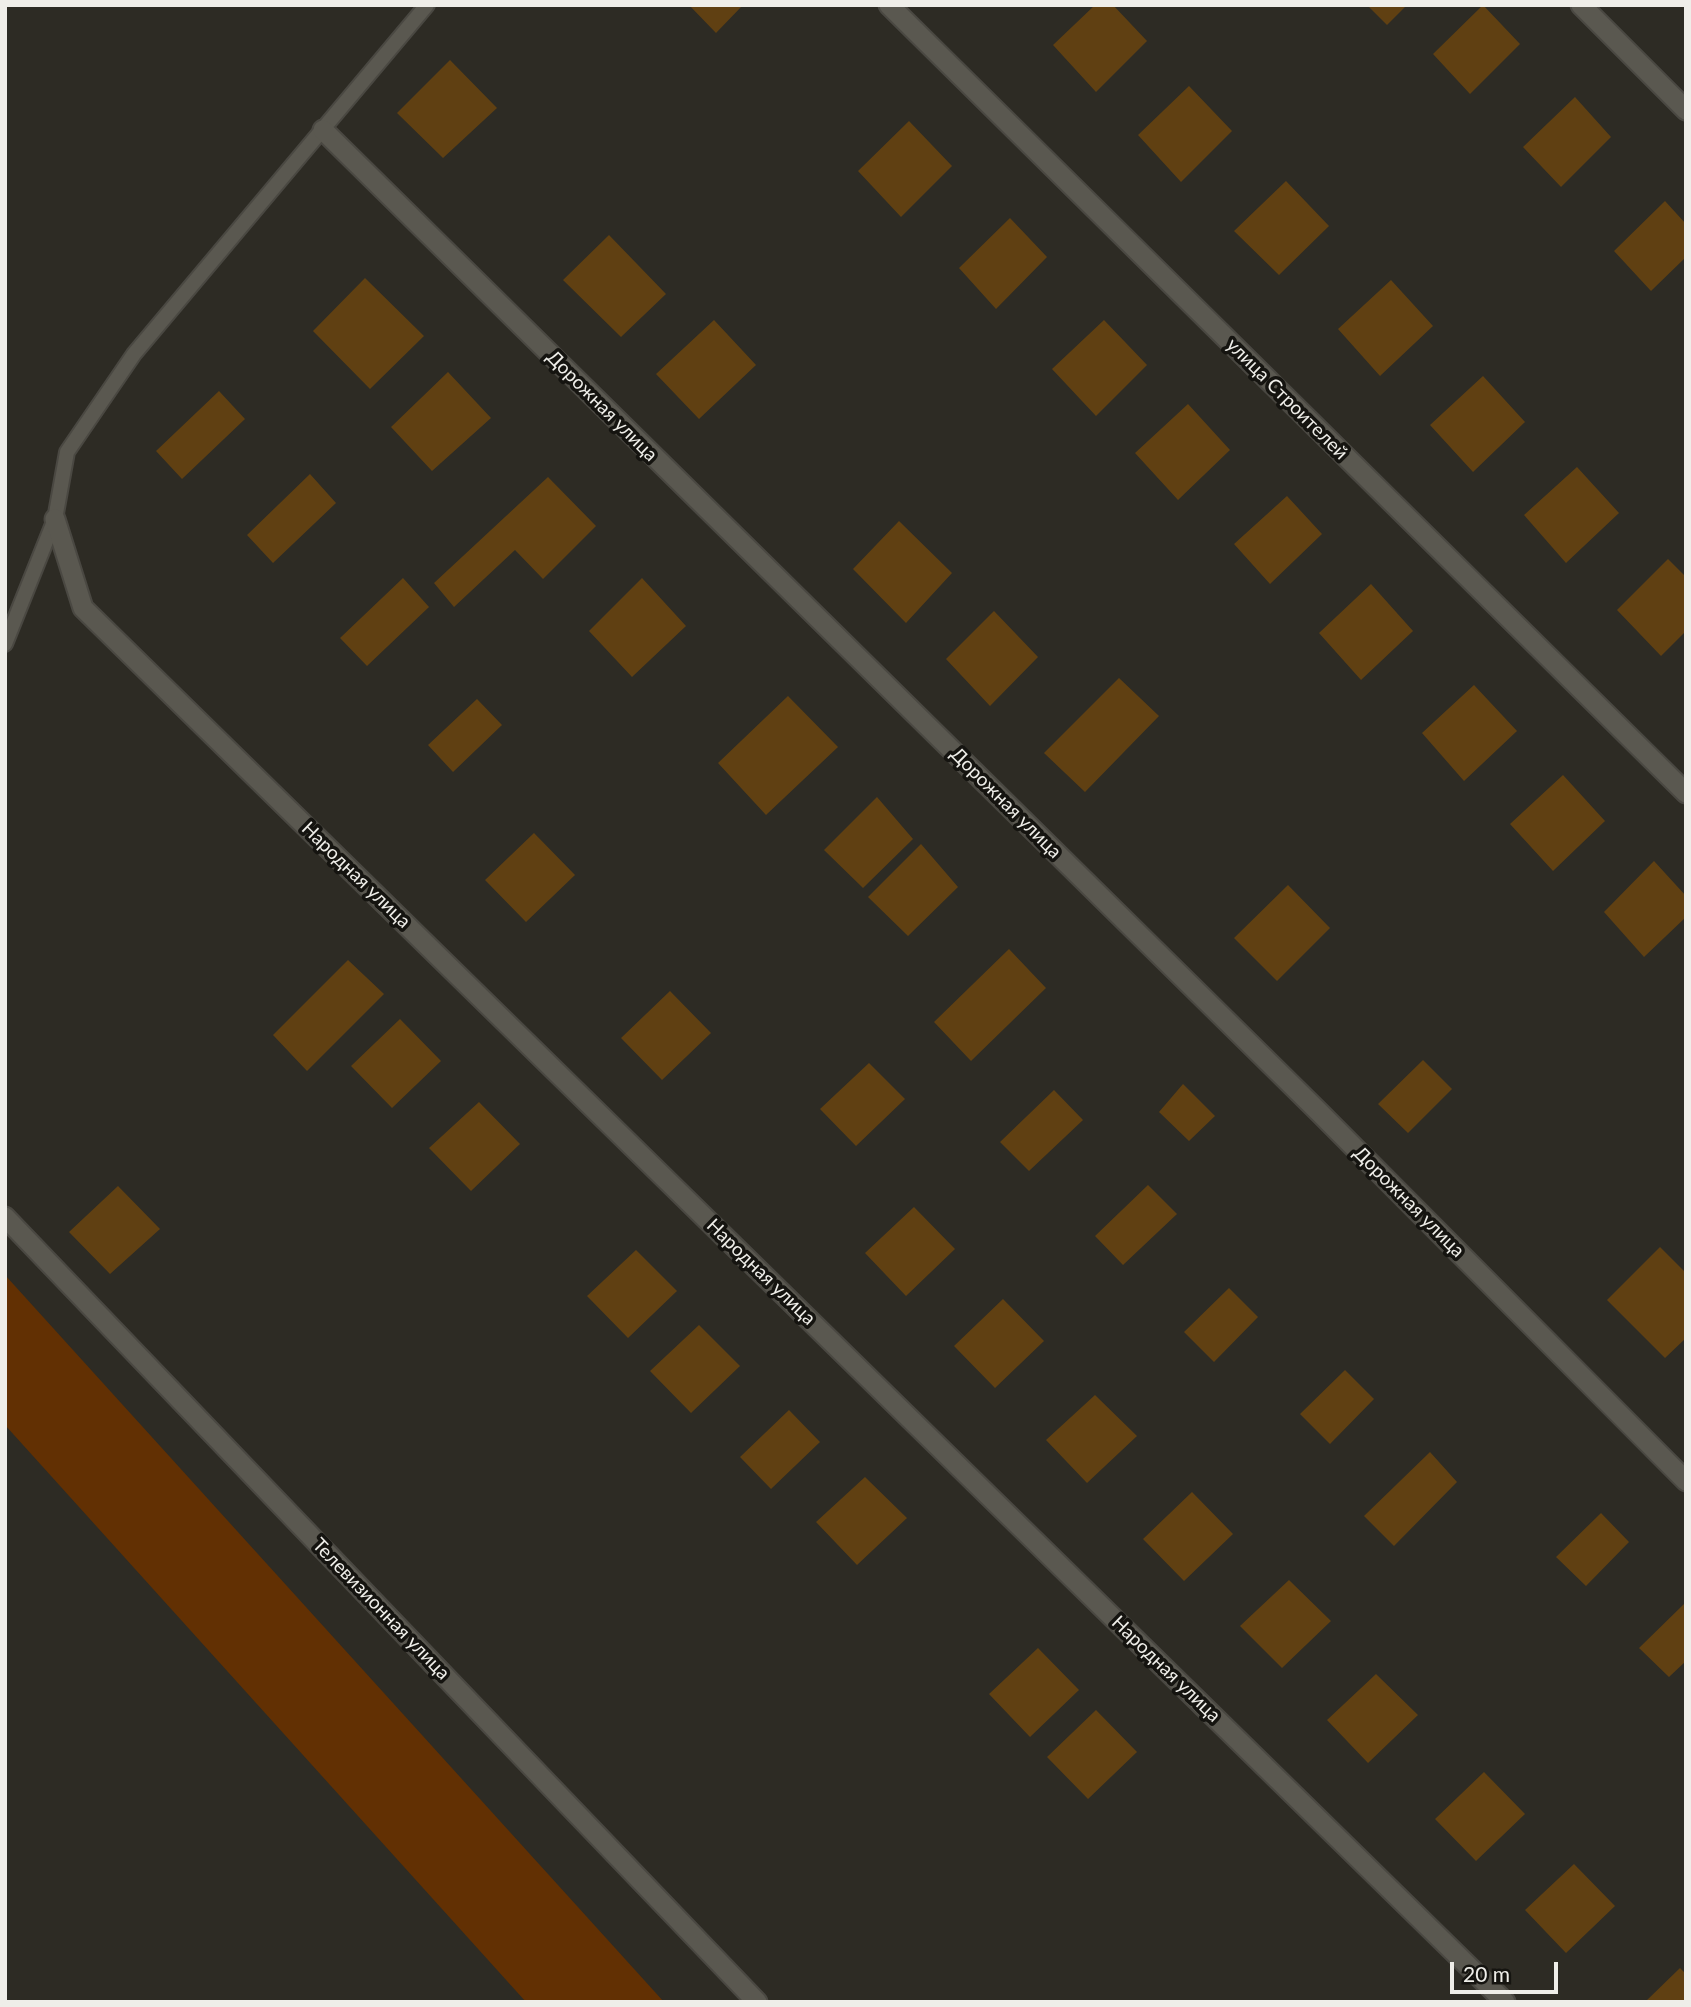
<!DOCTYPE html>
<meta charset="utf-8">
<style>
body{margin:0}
#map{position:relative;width:1691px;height:2007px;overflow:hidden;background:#2d2b24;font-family:Lato,sans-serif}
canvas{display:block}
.frame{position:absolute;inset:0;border:7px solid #efeee9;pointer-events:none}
.scale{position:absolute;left:1450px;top:1962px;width:108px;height:32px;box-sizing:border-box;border:4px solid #efeee9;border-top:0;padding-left:9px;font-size:21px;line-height:24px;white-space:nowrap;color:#efeee9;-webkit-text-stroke:5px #151410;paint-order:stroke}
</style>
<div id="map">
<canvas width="1691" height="2007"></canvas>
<div class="frame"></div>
<div class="scale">20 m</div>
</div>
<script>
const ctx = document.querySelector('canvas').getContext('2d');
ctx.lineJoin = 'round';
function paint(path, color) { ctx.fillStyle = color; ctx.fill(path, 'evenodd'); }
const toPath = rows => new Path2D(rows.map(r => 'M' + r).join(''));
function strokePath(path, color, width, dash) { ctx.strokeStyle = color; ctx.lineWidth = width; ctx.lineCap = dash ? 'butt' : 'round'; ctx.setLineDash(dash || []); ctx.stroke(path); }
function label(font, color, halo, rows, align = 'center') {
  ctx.font = font + ' Lato,sans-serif'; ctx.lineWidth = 7; ctx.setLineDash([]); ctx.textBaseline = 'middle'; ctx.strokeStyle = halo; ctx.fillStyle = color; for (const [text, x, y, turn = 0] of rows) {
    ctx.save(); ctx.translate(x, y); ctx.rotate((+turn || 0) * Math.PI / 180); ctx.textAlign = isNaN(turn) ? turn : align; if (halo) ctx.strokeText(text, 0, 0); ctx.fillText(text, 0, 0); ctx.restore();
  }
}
const green = toPath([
 [5,1275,664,2002,526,2002,5,1425]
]);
const building = toPath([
 [689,5,743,5,716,33],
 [1095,5,1113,5,1147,41,1096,92,1053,45],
 [1367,5,1407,5,1387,25],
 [1483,5,1520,44,1470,94,1433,54],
 [450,60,497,108,443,158,397,113],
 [1189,86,1232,131,1181,182,1138,135],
 [1575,97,1611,137,1561,187,1523,147],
 [909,121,952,166,901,217,858,171],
 [1286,181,1329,226,1279,275,1234,231],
 [1665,201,1686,224,1686,257,1651,291,1614,251],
 [1010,218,1047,257,996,309,959,268],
 [609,235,666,294,621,337,563,280],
 [365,278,424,336,370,389,313,331],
 [1391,280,1433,326,1380,376,1338,329],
 [714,320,756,365,699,419,656,374],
 [1104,320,1147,365,1096,416,1052,369],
 [448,372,491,418,432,471,391,427],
 [1483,376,1525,422,1473,472,1430,425],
 [219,391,245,419,182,479,156,451],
 [1188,404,1230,450,1178,500,1135,453],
 [1577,467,1619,513,1566,563,1524,515],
 [310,474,336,503,273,563,247,535],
 [548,477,596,526,543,579,515,550,454,607,434,583],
 [1287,496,1322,534,1270,584,1234,544],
 [899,521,952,573,906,623,853,569],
 [1668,559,1686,577,1686,631,1661,656,1617,610],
 [403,578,429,607,367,666,340,638],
 [642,578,686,626,632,677,589,631],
 [1371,584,1413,631,1361,680,1319,633],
 [994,611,1038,657,990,706,946,659],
 [1119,678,1159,716,1085,792,1044,753],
 [1474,685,1517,731,1464,781,1422,733],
 [788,696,838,747,766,815,718,763],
 [477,699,502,725,453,772,428,745],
 [1563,775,1605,821,1553,871,1510,824],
 [877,797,913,839,863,888,824,850],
 [534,833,575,875,526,922,485,880],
 [921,844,958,887,908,936,868,897],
 [1654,861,1686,896,1686,917,1644,957,1604,912],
 [1288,885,1330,928,1277,981,1234,938],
 [1009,949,1046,988,971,1061,934,1022],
 [348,960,384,994,307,1071,273,1035],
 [670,991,711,1033,662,1080,621,1038],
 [400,1019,441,1061,392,1108,351,1066],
 [1423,1060,1452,1089,1408,1133,1378,1104],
 [869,1063,905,1099,856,1146,820,1109],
 [1183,1084,1215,1116,1189,1141,1159,1112],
 [1054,1090,1083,1120,1029,1171,1000,1142],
 [479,1102,520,1144,471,1191,429,1148],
 [1148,1185,1177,1214,1123,1265,1095,1236],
 [118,1186,160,1229,110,1274,69,1232],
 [914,1207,955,1249,906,1296,865,1253],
 [1660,1247,1686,1273,1686,1338,1665,1358,1607,1300],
 [636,1250,677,1291,628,1338,587,1296],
 [1229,1288,1258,1317,1214,1362,1184,1332],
 [1003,1299,1044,1341,995,1388,954,1346],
 [699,1325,740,1366,691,1413,650,1371],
 [1345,1370,1374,1399,1330,1444,1300,1414],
 [1095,1395,1137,1436,1087,1483,1046,1440],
 [789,1410,820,1442,771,1489,740,1457],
 [1430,1452,1457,1482,1394,1546,1364,1516],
 [865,1477,907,1518,857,1565,816,1522],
 [1192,1492,1233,1534,1184,1581,1143,1539],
 [1601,1513,1629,1542,1586,1586,1556,1557],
 [1289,1580,1331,1621,1282,1668,1240,1626],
 [1684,1604,1686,1661,1669,1677,1639,1648],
 [1038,1648,1079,1690,1030,1737,989,1694],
 [1376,1674,1418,1715,1368,1763,1327,1720],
 [1096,1710,1137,1752,1088,1799,1047,1757],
 [1484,1772,1525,1814,1476,1861,1435,1819],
 [1574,1864,1615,1906,1566,1953,1525,1910],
 [1680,1968,1686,1974,1686,2002,1645,2002]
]);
const service = toPath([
 [5,644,55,519,67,452,134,354,427,5]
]);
const minor = toPath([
 [889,5,1686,793],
 [1581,5,1686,110],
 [323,130,1319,1112,1686,1481],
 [55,519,83,608,1505,2002],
 [5,1217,757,2002]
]);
const streetNames = [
 ["улица Строителей",1287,399,45],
 ["Дорожная улица",602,406,45],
 ["Дорожная улица",1006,803,45],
 ["Народная улица",356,875,44],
 ["Дорожная улица",1409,1202,45],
 ["Народная улица",761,1272,44],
 ["Телевизионная улица",381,1609,46],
 ["Народная улица",1166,1669,44]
];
paint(green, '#623003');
paint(building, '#604012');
strokePath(service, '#4a4842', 18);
strokePath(minor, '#4a4842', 23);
strokePath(service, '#5a5850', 14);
strokePath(minor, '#5a5850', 19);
label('19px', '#efeee9', '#151410', streetNames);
</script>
